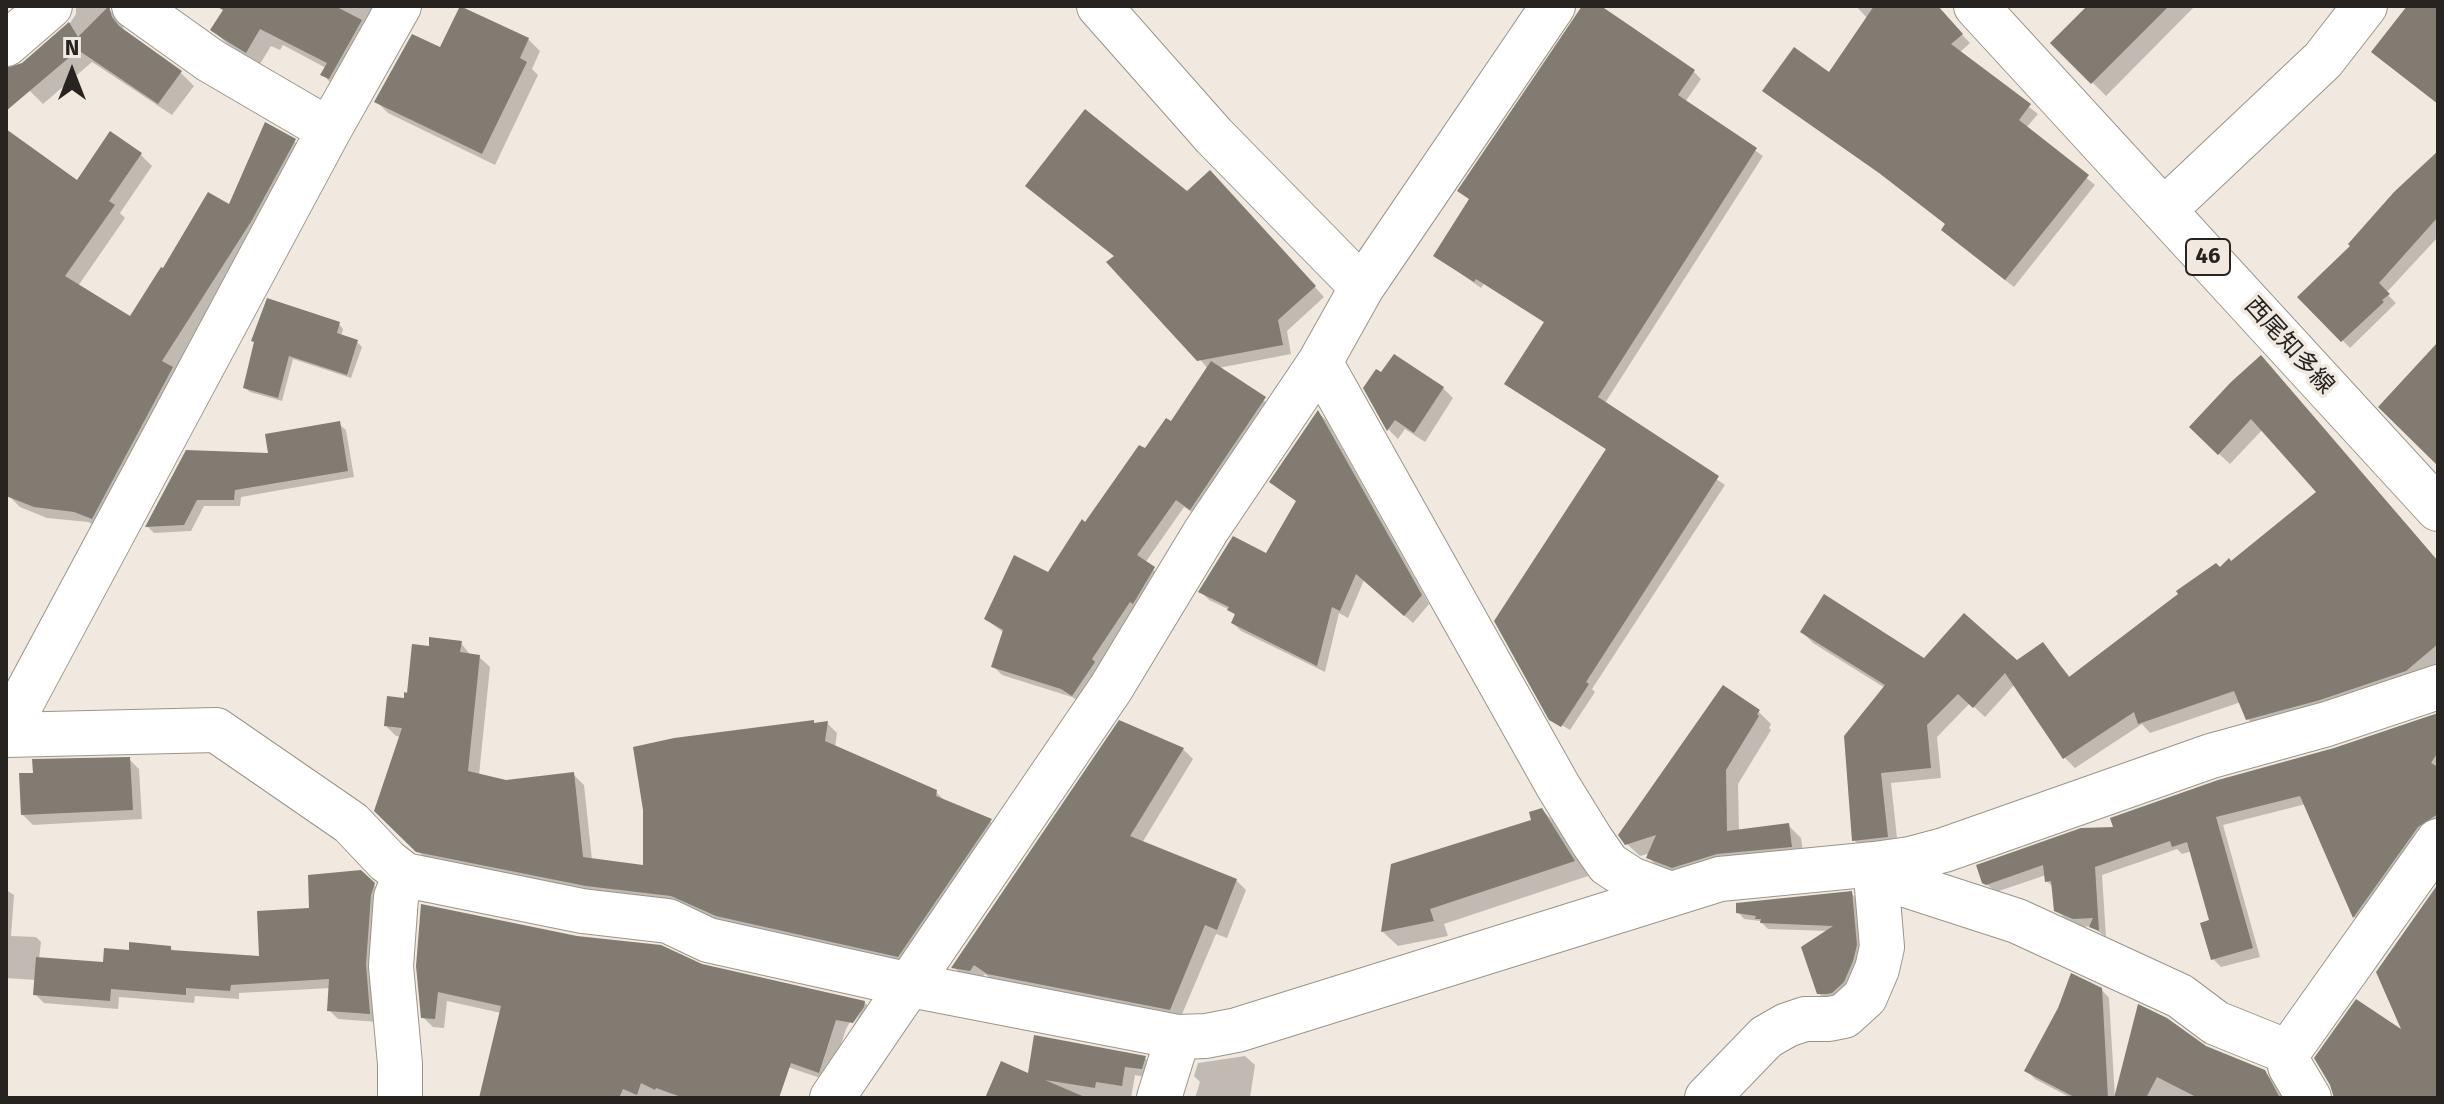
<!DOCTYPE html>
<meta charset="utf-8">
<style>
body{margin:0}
#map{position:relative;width:2444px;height:1104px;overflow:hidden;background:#f1e9e0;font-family:"Fira Sans",sans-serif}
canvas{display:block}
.frame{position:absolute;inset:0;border:8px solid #262320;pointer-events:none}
.north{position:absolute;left:32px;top:32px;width:80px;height:80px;-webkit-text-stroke:6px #f1e9e0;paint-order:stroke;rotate:0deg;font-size:22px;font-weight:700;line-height:32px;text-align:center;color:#262320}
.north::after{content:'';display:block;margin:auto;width:28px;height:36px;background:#262320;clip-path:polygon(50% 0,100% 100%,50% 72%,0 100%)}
</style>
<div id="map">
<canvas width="2444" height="1104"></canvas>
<div class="frame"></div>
<div class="north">N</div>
</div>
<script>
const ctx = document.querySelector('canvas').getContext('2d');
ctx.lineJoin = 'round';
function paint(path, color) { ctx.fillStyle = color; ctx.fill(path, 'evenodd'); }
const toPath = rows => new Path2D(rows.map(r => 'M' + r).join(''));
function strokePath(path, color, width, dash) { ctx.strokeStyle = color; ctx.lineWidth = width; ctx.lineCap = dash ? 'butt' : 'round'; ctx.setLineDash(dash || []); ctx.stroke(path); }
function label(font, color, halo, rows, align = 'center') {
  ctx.font = font + ' "Fira Sans","Noto Sans JP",sans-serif'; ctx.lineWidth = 7; ctx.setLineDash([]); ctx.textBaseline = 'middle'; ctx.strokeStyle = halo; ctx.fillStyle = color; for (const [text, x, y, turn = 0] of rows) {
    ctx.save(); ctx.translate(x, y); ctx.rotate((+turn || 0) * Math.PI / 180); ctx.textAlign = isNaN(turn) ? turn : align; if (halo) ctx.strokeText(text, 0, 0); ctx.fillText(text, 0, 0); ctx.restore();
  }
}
const shadow = toPath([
 [76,6,105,6,122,22,124,32,181,73,194,86,172,115,92,62,43,104,30,91,12,69,23,65,68,26,76,14],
 [228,6,383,6,336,88,323,75,326,68,283,45,280,50,271,46,260,64,226,43,213,30],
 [1584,6,1598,6,1694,72,1701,79,1685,102,1763,156,1605,403,1725,485,1592,689,1595,692,1570,730,1553,720,1607,450,1506,383,1545,323,1484,284,1481,288,1436,256,1471,201,1460,191],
 [1856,6,1935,6,1970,43,1959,53,2038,114,2026,128,2095,185,2014,287,1951,238,1947,225,1890,180,1765,91,1830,74,1868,19],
 [2090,6,2195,6,2106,96,2053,43],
 [528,39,540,51,532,69,538,75,495,165,388,113,376,101,441,50],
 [6,132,77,183,140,154,152,166,120,213,125,218,78,286,130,319,230,206,294,141,306,153,263,232,174,371,183,380,104,530,88,522,47,518,20,507,8,495,6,484],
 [2438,154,2438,237,2386,293,2396,303,2350,348,2300,297,2353,246],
 [1220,182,1324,297,1287,331,1291,354,1218,368,1273,407,1199,517,1184,507,1145,563,1162,577,1081,703,1072,697,1002,675,993,666,1004,633,986,619,1048,575,1145,451,1171,424,1208,369,1115,257,1027,186,1187,193],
 [339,324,343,329,341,337,357,342,362,347,351,378,293,359,282,401,250,392,245,388,256,344],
 [2232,383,2438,562,2438,664,2417,682,2258,730,2248,719,2241,702,2150,733,2142,724,2075,768,2064,757,2015,684,1985,717,1970,703,1937,737,1941,778,1891,783,1898,847,1865,851,1854,840,1885,688,1813,643,1802,632,1924,661,2017,663,2042,644,2071,678,2220,569,2232,563,2319,492,2263,429,2230,464,2202,438],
 [1366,388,1443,388,1453,398,1425,442,1405,429,1398,439,1389,430],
 [1318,413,1326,420,1429,604,1413,623,1364,580,1348,618,1339,613,1325,672,1241,631,1233,623,1236,616,1230,610,1209,600,1201,592,1267,556,1298,502,1272,482],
 [339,424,346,430,354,477,241,497,240,506,204,506,191,531,154,533,147,526,271,455],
 [461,643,471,656,479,657,490,667,479,775,505,782,573,774,584,785,592,860,645,867,813,722,816,725,827,723,837,733,835,748,936,792,947,803,990,821,1000,831,909,966,598,896,428,861,377,811,402,737,396,736,386,726,409,695,431,649],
 [1758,711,1771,724,1769,728,1771,730,1738,784,1739,832,1788,825,1801,838,1804,859,1686,880,1661,870,1649,858,1651,853,1640,856,1627,844],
 [2438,715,2438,826,2362,924,2354,917,2306,804,2223,825,2260,957,2221,967,2213,959,2212,921,2192,851,2182,854,2177,849,2102,875,2106,937,2091,926,2083,927,2065,918,2056,910,2054,888,2047,881,2046,875,1996,892,1984,882,2116,829],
 [1183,749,1193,759,1142,843,1236,880,1246,890,1227,938,1216,934,1180,1019,999,984,985,974,980,980,963,977,954,967],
 [129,759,139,769,142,819,33,825,23,815,35,775],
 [1542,810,1557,825,1588,876,1444,924,1448,936,1398,946,1383,932,1393,866,1534,821],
 [360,872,383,894,378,1022,338,1019,329,1010,330,988,239,993,239,999,195,996,194,1003,119,997,118,1009,44,1003,35,994,36,980,6,978,6,890,14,895,11,936,36,937,41,942,39,959,104,965,131,952,170,948,175,952,262,958,311,910],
 [1851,893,1858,900,1862,952,1850,988,1839,998,1825,999,1818,993,1830,931,1768,929,1760,921,1744,919,1738,912],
 [418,966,702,966,864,1002,874,1012,863,1032,851,1030,864,1006,859,1006,846,1029,829,1081,641,1017,698,1063,681,1098,481,1098,501,1013,447,1001,444,1028,433,1027,423,1017],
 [2101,989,2109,998,2115,1098,2071,1098,2035,1079,2027,1071],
 [2205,1048,2264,1072,2273,1080,2283,1098,2116,1098],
 [1245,1056,1255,1065,1250,1098,1195,1098,1200,1082,1194,1076,1198,1063],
 [1145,1058,1154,1068,1151,1078,1135,1075,1131,1098,987,1098,1030,1075]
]);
const building = toPath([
 [109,6,112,17,119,26,182,71,158,104,78,50,6,111,6,68,22,63,69,22,78,37],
 [216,6,335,6,362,20,329,79,320,75,327,63,260,29,246,53,225,40,210,30,223,10],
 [460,6,529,38,520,58,527,62,482,154,374,102,412,34,440,47],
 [1582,6,1601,6,1695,70,1678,95,1757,148,1598,397,1719,476,1586,682,1589,684,1561,727,1549,720,1494,621,1606,449,1504,384,1544,322,1476,279,1474,282,1433,256,1469,199,1457,191],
 [1874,6,1938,6,1963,34,1951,44,2031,104,2019,120,2089,175,2005,280,1941,230,1945,224,1879,173,1762,91,1794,47,1829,72],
 [2087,6,2169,6,2091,84,2050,43],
 [2407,6,2438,6,2438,104,2371,52],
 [1085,109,1187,191,1210,170,1316,286,1278,320,1283,345,1197,361,1106,262,1114,256,1025,186],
 [265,122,296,139,252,220,162,361,173,367,92,519,74,512,34,507,6,496,6,129,77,180,110,131,142,153,109,201,115,205,65,276,130,316,161,267,163,268,208,192,229,204],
 [2438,151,2438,217,2379,283,2390,294,2382,300,2384,302,2341,342,2297,297,2350,246,2348,244,2394,192],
 [267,298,340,322,337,333,358,340,347,375,289,356,278,398,243,388,254,342,251,341],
 [2438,342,2438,466,2378,407],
 [1394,354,1444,387,1414,433,1395,420,1387,431,1363,388,1376,369,1381,372],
 [2261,355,2438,561,2438,644,2406,671,2320,700,2246,720,2234,691,2138,724,2134,712,2063,759,2005,673,1973,708,1958,694,1927,725,1931,768,1881,773,1888,837,1852,841,1844,736,1885,685,1800,632,1824,594,1924,658,1964,613,2017,660,2043,642,2069,677,2178,594,2176,591,2216,563,2220,567,2229,558,2231,561,2316,492,2251,419,2218,455,2189,427,2231,382],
 [1211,361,1266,397,1190,510,1176,500,1137,555,1155,567,1133,604,1130,602,1092,659,1095,662,1072,696,1061,689,991,667,1003,630,984,619,1014,555,1048,572,1082,519,1085,522,1139,445,1145,448,1166,418,1171,421],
 [1318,410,1422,595,1404,616,1356,574,1340,611,1332,607,1317,666,1231,623,1235,614,1227,610,1229,607,1198,592,1233,536,1266,553,1296,501,1269,482],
 [340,421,348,471,235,490,234,500,197,500,184,525,145,527,186,450,268,453,265,434],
 [429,637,462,641,460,652,480,655,468,771,506,780,574,772,583,857,643,865,643,810,633,747,674,738,814,720,814,723,828,721,825,741,937,790,936,796,992,819,898,957,716,916,671,896,586,886,416,852,374,811,402,728,384,726,387,696,404,698,404,692,407,693,412,644,429,646],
 [1723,685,1760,710,1757,714,1759,716,1726,770,1727,831,1789,823,1792,847,1717,854,1672,868,1646,858,1656,835,1625,845,1618,835],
 [2438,713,2438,752,2431,763,2438,767,2438,814,2418,827,2353,918,2300,796,2216,817,2253,948,2211,960,2200,923,2209,920,2187,842,2172,847,2170,841,2095,867,2099,931,2089,927,2093,918,2073,919,2054,911,2051,881,2045,882,2043,865,1986,885,1982,883,1976,865,2081,828,2113,827,2110,818,2218,780,2334,748],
 [1119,720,1184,748,1130,836,1237,879,1217,930,1205,925,1170,1010,987,974,974,965,970,971,951,968],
 [130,757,133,810,21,815,19,773,33,773,32,759],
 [1542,808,1575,861,1430,909,1434,921,1381,932,1391,864,1531,820,1529,812],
 [361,870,375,883,371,895,366,964,370,1014,327,1011,329,979,231,985,230,991,186,988,186,995,111,989,110,1001,33,995,36,957,103,962,104,948,129,950,129,942,171,946,171,950,259,956,257,911,309,908,308,875],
 [2438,884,2438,1098,2334,1098,2330,1085,2314,1058,2356,999,2401,1029,2376,972],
 [1852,891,1857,945,1853,961,1844,982,1832,993,1827,994,1817,994,1801,947,1833,926,1760,923,1761,919,1755,919,1756,916,1736,913,1736,903],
 [421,904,577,936,661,945,702,964,865,1001,864,1007,853,1023,836,1020,819,1073,791,1063,779,1098,684,1098,656,1088,655,1090,641,1083,637,1095,623,1089,619,1098,479,1098,501,1006,438,992,435,1019,421,1018,416,966],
 [2071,973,2102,988,2108,1098,2076,1098,2024,1071,2058,1008],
 [2138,1004,2167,1018,2206,1046,2265,1070,2280,1098,2198,1098,2157,1077,2146,1098,2114,1098],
 [1034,1035,1146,1056,1142,1069,1125,1067,1122,1086,1096,1082,1095,1088,1045,1080,1087,1098,985,1098,1001,1061,1028,1073]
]);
const minor = toPath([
 [134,6,211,61,329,130],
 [1099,6,1214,136,1362,287],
 [6,44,50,6],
 [2164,210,2323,60,2365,6],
 [1320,362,1558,786,1592,841,1608,864,1631,879,1671,894],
 [6,732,329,130,399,6],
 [6,735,216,730,351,823,387,861,405,875,582,911,668,921,708,940,910,985,1178,1037,1206,1036,1237,1030,1720,879,1875,864,1910,859,1944,850,2211,756,2327,724,2438,687],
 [1875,864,1906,885,2017,921,2180,996,2216,1023,2288,1052],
 [400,1098,400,1064,391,966,396,897,405,875],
 [832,1098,1111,688,1206,531,1320,362,1362,287,1553,6],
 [1159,1098,1178,1037],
 [1707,1098,1766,1037,1787,1025,1805,1019,1829,1019,1844,1016,1865,997,1877,969,1882,947,1875,864],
 [2309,1098,2290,1066,2288,1052,2438,841]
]);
const major = toPath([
 [1976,6,2438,509]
]);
const shields = [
 [2208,257,44]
];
const shieldNames = [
 ["46",2208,257]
];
const streetNames = [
 ["西尾知多線",2289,346,48]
];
paint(shadow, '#0003');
paint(building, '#817b72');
strokePath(minor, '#9b948b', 46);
strokePath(major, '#9b948b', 46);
strokePath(minor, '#fff', 44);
strokePath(major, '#fff', 44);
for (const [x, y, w] of shields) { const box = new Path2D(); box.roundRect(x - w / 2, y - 18, w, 36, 6); ctx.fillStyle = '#f1e9e0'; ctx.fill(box); strokePath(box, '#262320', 2); }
label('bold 22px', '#262320', null, shieldNames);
label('24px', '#262320', '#f1e9e0', streetNames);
</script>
